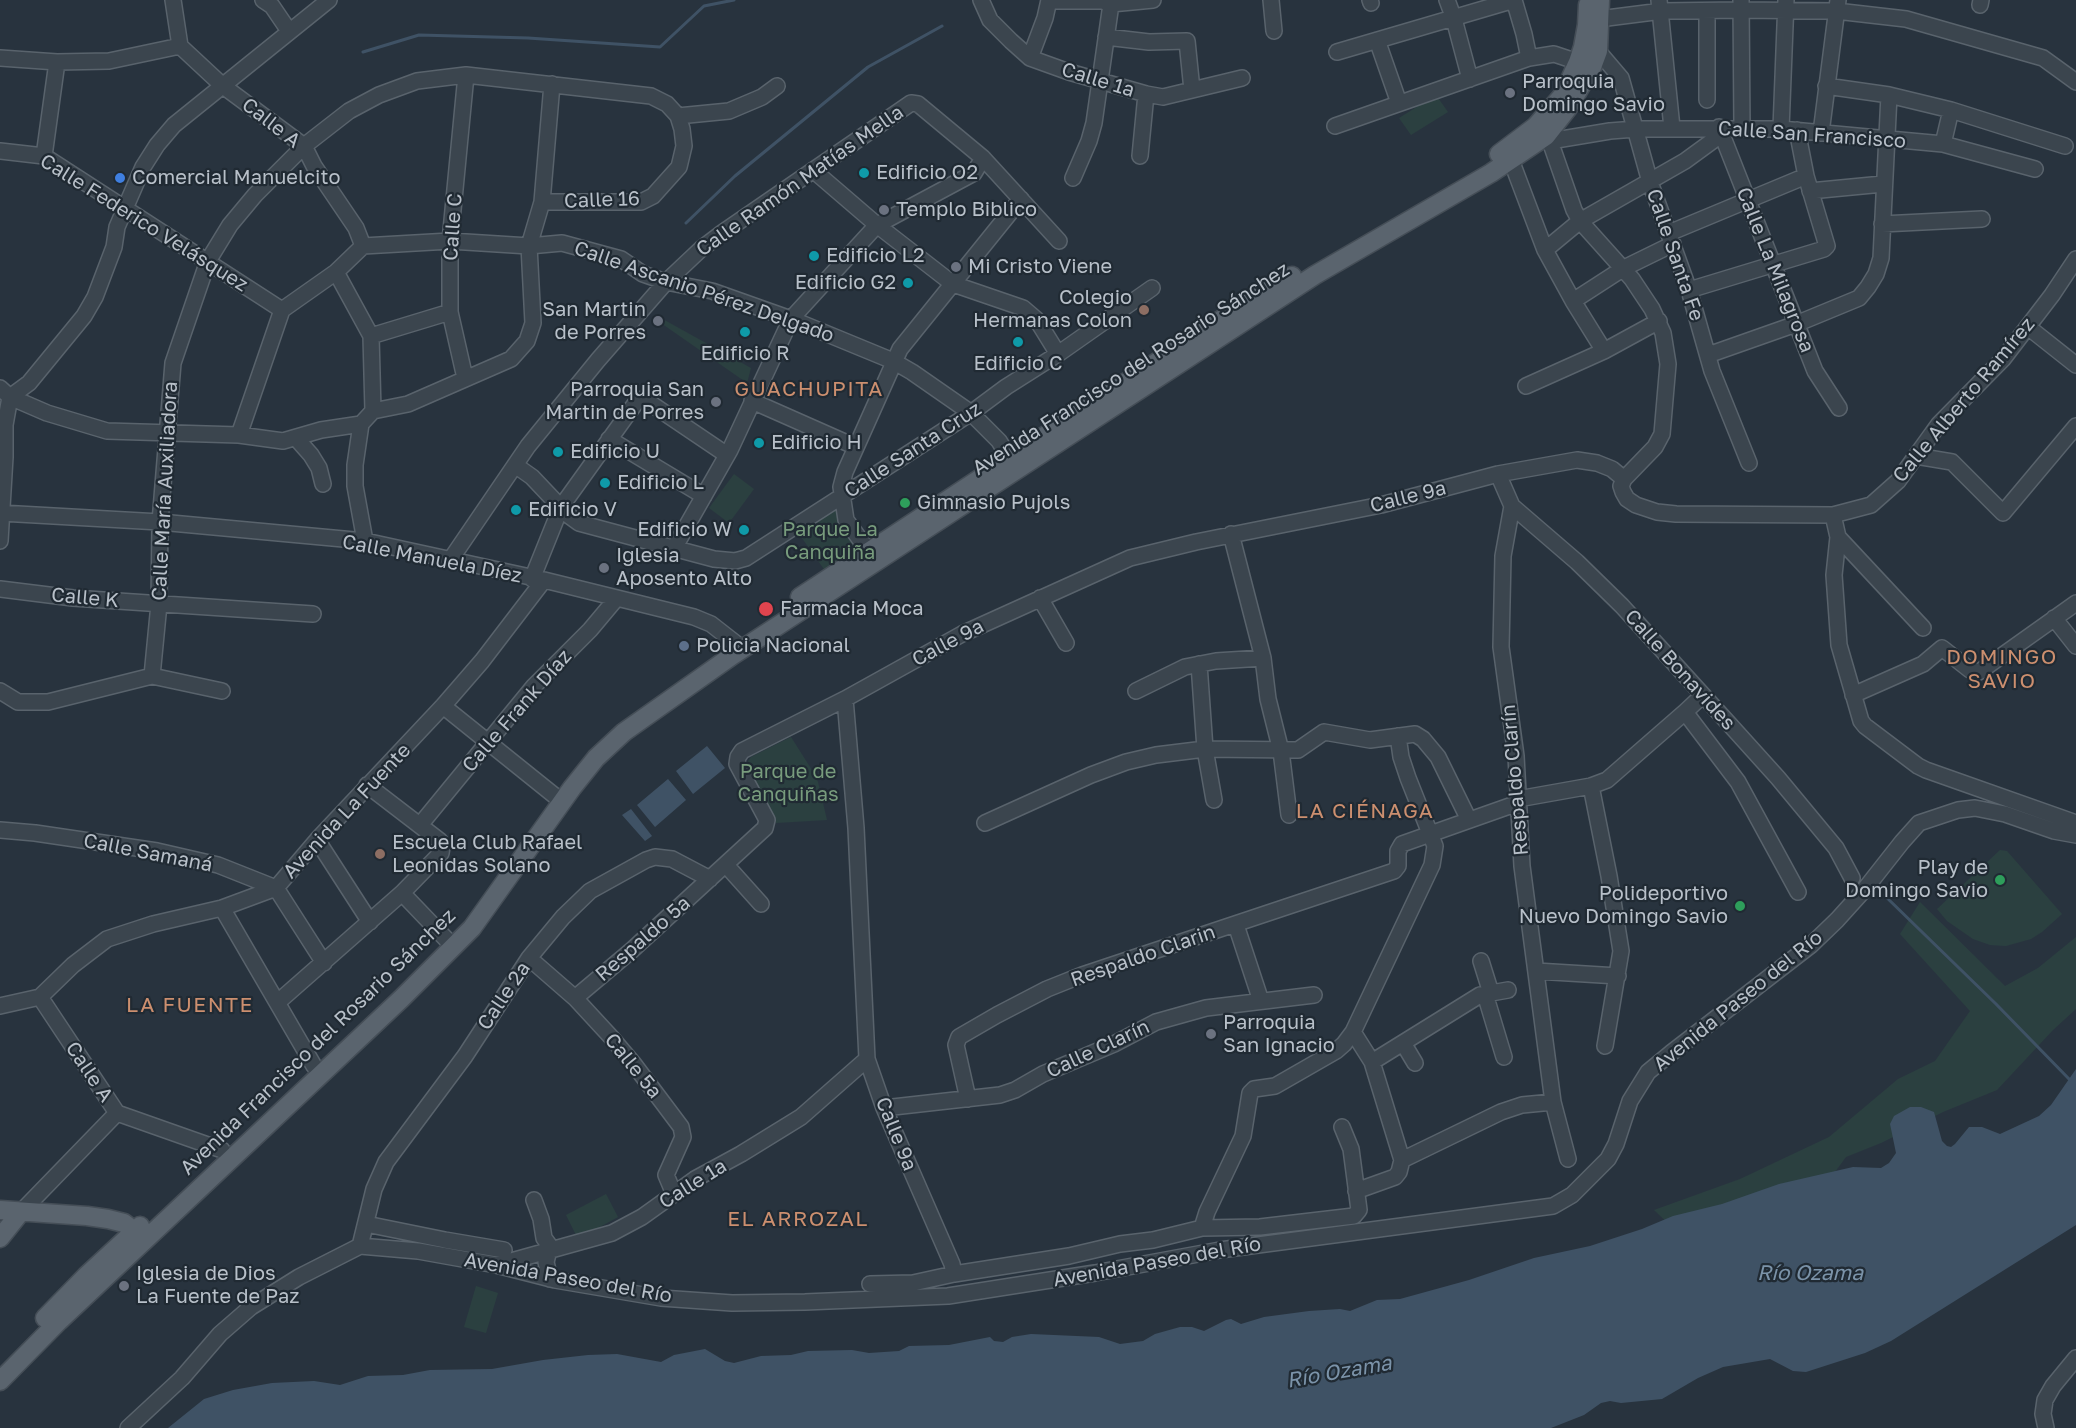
<!DOCTYPE html>
<meta charset="utf-8">
<style>
body{margin:0}
canvas{display:block;background:#28333e}
</style>
<canvas width="2076" height="1428"></canvas>
<script>
const ctx = document.querySelector('canvas').getContext('2d');
ctx.lineJoin = 'round';
function paint(path, color) { ctx.fillStyle = color; ctx.fill(path, 'evenodd'); }
const toPath = rows => new Path2D(rows.map(r => 'M' + r).join(''));
function strokePath(path, color, width, dash) { ctx.strokeStyle = color; ctx.lineWidth = width; ctx.lineCap = dash ? 'butt' : 'round'; ctx.setLineDash(dash || []); ctx.stroke(path); }
function label(font, color, halo, rows, align = 'center') {
  ctx.font = font + ' "Golos Text",sans-serif'; ctx.lineWidth = 4.5; ctx.setLineDash([]); ctx.textBaseline = 'middle'; ctx.strokeStyle = halo; ctx.fillStyle = color; for (const [text, x, y, turn = 0] of rows) {
    ctx.save(); ctx.translate(x, y); ctx.rotate((+turn || 0) * Math.PI / 180); ctx.textAlign = isNaN(turn) ? turn : align; if (halo) ctx.strokeText(text, 0, 0); ctx.fillText(text, 0, 0); ctx.restore();
  }
}
const green = toPath([
 [1436,95,1448,112,1411,135,1399,118],
 [659,317,751,368,747,383,658,321],
 [734,474,754,489,729,523,709,508],
 [835,508,864,554,828,575,797,531],
 [791,737,817,778,827,820,776,823,746,764,751,757],
 [2000,850,2007,851,2062,914,2042,932,2031,939,2006,946,1990,945,1973,939,1947,921,1937,909],
 [1920,902,2005,986,2038,968,2076,937,2076,1009,2053,1030,1997,1090,1943,1112,1881,1143,1846,1157,1829,1180,1675,1230,1654,1210,1740,1179,1829,1137,1898,1079,1935,1061,1970,1011,1900,934],
 [606,1194,618,1217,578,1239,566,1215],
 [476,1286,498,1293,486,1333,464,1327]
]);
const water = toPath([
 [707,746,725,768,693,794,676,771],
 [668,779,686,800,655,827,637,805],
 [631,809,652,836,645,841,622,815],
 [2076,1069,2076,1225,1891,1341,1865,1353,1806,1372,1793,1371,1770,1359,1723,1367,1698,1378,1662,1399,1621,1403,1610,1401,1601,1403,1584,1415,1551,1428,168,1428,204,1399,233,1390,272,1383,314,1381,340,1385,368,1376,403,1375,430,1370,492,1369,543,1360,588,1355,617,1354,661,1362,674,1355,705,1349,725,1361,734,1363,761,1356,791,1355,808,1351,852,1350,869,1353,899,1351,909,1346,949,1345,990,1337,994,1341,1003,1342,1012,1337,1031,1334,1099,1337,1120,1344,1143,1341,1155,1334,1180,1327,1192,1327,1204,1331,1226,1320,1231,1319,1241,1324,1264,1317,1309,1311,1340,1309,1350,1311,1377,1300,1400,1299,1469,1280,1534,1258,1590,1246,1642,1229,1673,1216,1722,1204,1779,1184,1853,1167,1881,1168,1889,1163,1896,1153,1890,1124,1894,1116,1910,1107,1921,1107,1934,1112,1942,1141,1947,1146,1951,1147,1955,1144,1969,1127,1982,1127,2000,1134,2039,1116,2051,1105]
]);
const stream = toPath([
 [363,52,419,35,528,38,660,47,704,6,734,0],
 [686,223,735,176,868,67,942,26],
 [1884,895,1996,1004,2070,1080]
]);
const minor = toPath([
 [173,0,180,46],
 [263,0,272,6,289,31],
 [981,0,990,20,1011,41,1030,58,1069,72,1146,94,1163,97,1242,78],
 [1271,0,1274,31],
 [1370,0,1371,3],
 [1447,0,1454,19,1470,79],
 [1514,0,1524,34,1529,58],
 [1659,0,1672,128],
 [1741,0,1742,128],
 [1049,1,1102,1,1111,4,1153,0],
 [1980,5,1981,0],
 [1599,19,1662,11,1740,10,1836,11,1906,19,2043,58,2076,82],
 [1106,37,1149,42,1187,41,1192,90],
 [1377,40,1399,103],
 [180,46,223,86,304,146,314,166,356,228,363,246],
 [1598,51,1621,78,1650,182,1689,290,1712,371,1749,463],
 [1337,52,1514,0],
 [0,58,57,62,109,61,180,46],
 [1030,58,1045,18,1049,0],
 [1826,86,1889,95,1951,110,2065,146],
 [1707,100,1707,11],
 [678,116,729,111,762,97,777,86],
 [1335,126,1529,58,1554,54,1578,62],
 [1719,127,1815,371,1839,408],
 [1538,128,1550,141,1574,210,1580,221,1632,279,1652,309,1663,333,1668,364,1662,434,1655,447,1624,479,1621,486,1623,492,1627,499,1636,505,1657,512,1676,514,1833,515,1871,505,1898,481,1939,424,2003,359,2052,295,2076,259],
 [1781,129,1786,0],
 [1821,133,1838,0],
 [1550,141,1610,131,1636,129,1781,129,1943,144,2035,169],
 [1943,144,1951,110],
 [0,151,44,156,282,310],
 [44,156,57,62],
 [1140,156,1146,94],
 [1511,160,1545,250,1573,301,1604,351],
 [813,170,877,225,953,284,1023,308,1037,320,1058,354],
 [1073,178,1089,141,1094,123,1111,4],
 [1810,191,1883,184],
 [1882,224,1982,219],
 [1669,233,1806,176],
 [1545,250,1580,221,1685,161,1722,134],
 [336,272,371,336,373,411],
 [1689,290,1824,249,1827,246,1806,176,1797,130],
 [1573,301,1624,268,1673,244],
 [2028,327,2076,365],
 [371,336,450,312],
 [1708,355,1796,324,1859,298,1868,287,1876,274,1881,258,1889,95],
 [465,378,450,312,450,241,466,75],
 [1526,386,1604,351,1659,321],
 [0,388,10,397,47,413,107,431,239,435,283,441,321,430,361,424,373,411,408,404,511,359,527,341,533,323,529,246,542,202,552,84],
 [752,401,856,447],
 [361,424,355,465,355,486,365,541],
 [239,435,282,310,336,272,363,246,450,241,529,246,562,243,621,259,643,274,666,282,712,291,791,319,893,361,912,372,971,413,999,441,1016,469],
 [296,438,311,455,319,468,323,484],
 [609,439,704,496],
 [1916,456,1952,462,2003,513,2076,426],
 [515,465,532,477,568,515,579,523,714,559,735,561,746,558,971,413,1006,387,1058,354,1152,288],
 [1498,474,1512,506,1577,562,1622,606,1732,727,1778,778,1836,848,1852,878],
 [1512,506,1503,556,1501,647,1516,756,1522,866,1553,1102,1568,1159],
 [0,513,160,522,365,541,544,580,694,617,711,624,743,649],
 [1833,515,1838,537,1834,575,1839,645,1861,721,1865,726,1918,766,1926,770,2076,823],
 [1231,534,1263,658,1268,699,1281,751,1289,815],
 [1838,537,1923,628],
 [0,541,5,457,5,425,10,397,29,383,84,316,95,297,114,247,117,227,143,167,157,145,174,125,329,0],
 [673,550,730,450,791,319,877,225,974,173,983,158],
 [869,552,846,520,841,487,845,472,900,349,1021,199],
 [451,559,528,446,598,360,666,282,701,249,722,233,911,103,918,104,983,158,1059,241],
 [532,579,561,507,637,401,642,399,647,401,727,455],
 [0,589,73,598,313,614],
 [1040,598,1066,643],
 [2054,618,2076,646],
 [1199,664,1205,749,1214,800],
 [152,676,159,604,160,522,173,363,208,261,230,225,255,195,304,146,349,111,379,95,417,81,466,75,651,96,667,104,678,116,682,129,684,146,679,167,653,196,641,202,542,202],
 [0,691,18,702,48,702,152,676,222,691],
 [1136,691,1185,667,1216,661,1263,658],
 [1853,695,1923,664,1942,648,1970,670,1979,672,2076,603],
 [1702,696,1685,712,1738,782,1798,892],
 [845,699,856,828,867,1059,884,1108,952,1264,954,1274],
 [443,706,555,796],
 [1591,786,1609,876,1621,951,1605,1046],
 [1518,799,1591,786,1607,780,1685,712],
 [985,823,1091,775,1126,762,1156,755,1205,749,1298,750,1324,732,1370,740,1415,734,1423,739,1438,757,1469,820],
 [420,825,534,686,590,630,616,599],
 [0,830,35,833,157,851,218,865,276,888,324,963],
 [317,840,370,922],
 [726,865,761,904],
 [402,893,447,940],
 [222,908,314,1066],
 [1236,925,1261,1001],
 [529,958,575,998,611,1037,633,1063,681,1127,683,1137,666,1175,674,1194],
 [1481,961,1491,993],
 [1536,971,1618,976],
 [1485,994,1504,1057],
 [40,997,117,1113,222,1150],
 [575,998,632,950,765,828,767,820,737,764,738,757,742,751,845,699,962,634,1130,558,1196,542,1381,505,1498,474,1577,460,1597,463,1612,469,1624,479],
 [278,1002,402,893,441,853,442,847,440,841,367,785],
 [0,1006,40,997,73,965,107,939,153,924,222,908,276,888,317,840,443,706,482,661,544,580],
 [1353,1032,1372,1062,1402,1160,1399,1172,1395,1177,1356,1191],
 [1403,1043,1415,1063],
 [1372,1062,1480,995,1508,990],
 [968,1099,956,1045,959,1037,997,1015,1047,989,1082,975,1394,871,1398,866,1398,851,1402,844,1518,803],
 [884,1108,1000,1095,1015,1090,1043,1074,1114,1044,1156,1022,1206,1008,1314,995],
 [1402,1160,1501,1112,1522,1105,1553,1102],
 [534,1200,541,1219,544,1238,552,1249,548,1254,546,1262,550,1279],
 [20,1213,117,1113],
 [366,1224,445,1240,504,1250],
 [1202,1228,1207,1212,1243,1136,1250,1093,1254,1089,1275,1086,1336,1051,1344,1044,1353,1032,1432,865,1435,846,1408,778,1401,757,1398,736],
 [360,1246,374,1189,386,1162,465,1056,529,958,563,917,590,891,646,860,655,857,672,859,710,879],
 [497,1265,612,1233,642,1217,695,1179,741,1154,801,1117,867,1059],
 [870,1284,913,1283,954,1274,1069,1256,1120,1244,1153,1240,1202,1228,1260,1227,1354,1216,1359,1210,1353,1164,1351,1149,1342,1127],
 [128,1428,182,1378,220,1334,251,1307,299,1277,360,1246,418,1251,496,1265,555,1280,661,1298,732,1303,805,1302,948,1296,1095,1273,1220,1250,1553,1206,1572,1195,1608,1159,1616,1144,1630,1101,1648,1072,1671,1053,1811,945,1837,920,1865,889,1902,842,1919,823,1958,810,1975,808,2005,814,2054,831,2076,835],
 [2046,1428,2043,1414,2045,1400,2053,1386,2076,1358]
]);
const major = toPath([
 [1499,154,1536,126,1563,95,1578,62,1583,47,1587,25,1588,5],
 [800,597,1236,310,1292,276],
 [0,1210,87,1216,108,1219,124,1223,143,1238],
 [0,1238,20,1213],
 [45,1318,86,1276,140,1226],
 [0,1381,59,1321,401,999,472,928,572,788,596,758,624,732,733,655,1315,275,1491,173,1546,136,1568,108,1592,67,1598,51,1600,0]
]);
const markers = [
 [1510,93,6,"#6b7280"],
 [864,173,6,"#0f9aa8"],
 [120,178,6,"#3f7fe0"],
 [884,210,6,"#6b7280"],
 [814,256,6,"#0f9aa8"],
 [956,267,6,"#6b7280"],
 [908,283,6,"#0f9aa8"],
 [1144,310,6,"#8d6e63"],
 [658,321,6,"#6b7280"],
 [745,332,6,"#0f9aa8"],
 [1018,342,6,"#0f9aa8"],
 [716,402,6,"#6b7280"],
 [759,443,6,"#0f9aa8"],
 [558,452,6,"#0f9aa8"],
 [605,483,6,"#0f9aa8"],
 [905,503,6,"#2e9e5b"],
 [516,510,6,"#0f9aa8"],
 [744,530,6,"#0f9aa8"],
 [604,568,6,"#6b7280"],
 [766,609,8,"#e0444e"],
 [684,646,6,"#5c6f8a"],
 [380,854,6,"#8d6e63"],
 [2000,880,6,"#2e9e5b"],
 [1740,906,6,"#2e9e5b"],
 [1211,1034,6,"#6b7280"],
 [124,1286,6,"#6b7280"]
];
const streetNames = [
 ["Calle 1a",1098,80,17],
 ["Calle A",271,123,38],
 ["Calle San Francisco",1812,135,4],
 ["Calle Ramón Matías Mella",800,181,-35],
 ["Calle 16",602,200,-2],
 ["Calle Federico Velásquez",144,223,32],
 ["Calle C",453,227,-86],
 ["Calle Santa Fe",1675,255,71],
 ["Calle La Milagrosa",1775,270,68],
 ["Calle Ascanio Pérez Delgado",704,292,19],
 ["Avenida Francisco del Rosario Sánchez",1131,369,-33],
 ["Calle Alberto Ramírez",1964,400,-50],
 ["Calle Santa Cruz",913,450,-33],
 ["Calle María Auxiliadora",165,491,-87],
 ["Calle 9a",1408,497,-14],
 ["Calle Manuela Díez",432,559,11],
 ["Calle K",85,598,5],
 ["Calle 9a",948,643,-28],
 ["Calle Bonavides",1680,670,48],
 ["Calle Frank Díaz",517,711,-49],
 ["Respaldo Clarín",1515,780,-95],
 ["Avenida La Fuente",347,811,-47],
 ["Calle Samaná",148,853,11],
 ["Respaldo 5a",643,939,-41],
 ["Respaldo Clarin",1143,956,-19],
 ["Calle 2a",504,996,-56],
 ["Avenida Paseo del Río",1738,1001,-39],
 ["Avenida Francisco del Rosario Sánchez",318,1042,-44],
 ["Calle Clarín",1098,1049,-25],
 ["Calle 5a",633,1066,51],
 ["Calle A",89,1072,56],
 ["Calle 9a",896,1134,68],
 ["Calle 1a",693,1184,-32],
 ["Avenida Paseo del Río",1157,1262,-10],
 ["Avenida Paseo del Río",568,1278,10]
];
const poiNames = [
 ["Parroquia",1522,82],
 ["Domingo Savio",1522,105],
 ["Edificio O2",876,173],
 ["Comercial Manuelcito",132,178],
 ["Templo Biblico",896,210],
 ["Edificio L2",826,256],
 ["Mi Cristo Viene",968,267],
 ["Edificio G2",896,283,"right"],
 ["Colegio",1132,298,"right"],
 ["Hermanas Colon",1132,321,"right"],
 ["San Martin",646,310,"right"],
 ["de Porres",646,333,"right"],
 ["Edificio R",745,354,"center"],
 ["Edificio C",1018,364,"center"],
 ["Parroquia San",704,390,"right"],
 ["Martin de Porres",704,413,"right"],
 ["Edificio H",771,443],
 ["Edificio U",570,452],
 ["Edificio L",617,483],
 ["Gimnasio Pujols",917,503],
 ["Edificio V",528,510],
 ["Edificio W",732,530,"right"],
 ["Iglesia",616,556],
 ["Aposento Alto",616,579],
 ["Farmacia Moca",780,609],
 ["Policia Nacional",696,646],
 ["Escuela Club Rafael",392,843],
 ["Leonidas Solano",392,866],
 ["Play de",1988,868,"right"],
 ["Domingo Savio",1988,891,"right"],
 ["Polideportivo",1728,894,"right"],
 ["Nuevo Domingo Savio",1728,917,"right"],
 ["Parroquia",1223,1023],
 ["San Ignacio",1223,1046],
 ["Iglesia de Dios",136,1274],
 ["La Fuente de Paz",136,1297]
];
const parkNames = [
 ["Parque La",830,530],
 ["Canquiña",830,553],
 ["Parque de",788,772],
 ["Canquiñas",788,795]
];
const neighbourhoodNames = [
 ["GUACHUPITA",809,389],
 ["DOMINGO",2002,657],
 ["SAVIO",2002,681],
 ["LA CIÉNAGA",1365,811],
 ["LA FUENTE",190,1005],
 ["EL ARROZAL",798,1219]
];
const waterNames = [
 ["Río Ozama",1810,1273],
 ["Río Ozama",1339,1372,-10]
];
paint(green, '#2b4040');
paint(water, '#3f5265');
strokePath(stream, '#3f5265', 3);
strokePath(minor, '#59636c', 18);
strokePath(major, '#454e57', 21);
strokePath(minor, '#3b454e', 15);
strokePath(major, '#5a646e', 18);
for (const [x, y, r, color] of markers) { const dot = new Path2D(); dot.arc(x, y, r, 0, 2 * Math.PI); ctx.fillStyle = color; ctx.fill(dot); strokePath(dot, '#202a33', 2); }
label('20px', '#b8c0c9', '#202a33', streetNames);
label('20px', '#b8c0c9', '#202a33', poiNames, 'left');
label('20px', '#789c7d', '#202a33', parkNames);
ctx.letterSpacing = '1.5px';
label('21px', '#cc8f6f', '#202a33', neighbourhoodNames);
ctx.letterSpacing = '0px';
label('italic 21px', '#7b93a9', '#202a33', waterNames);
</script>
